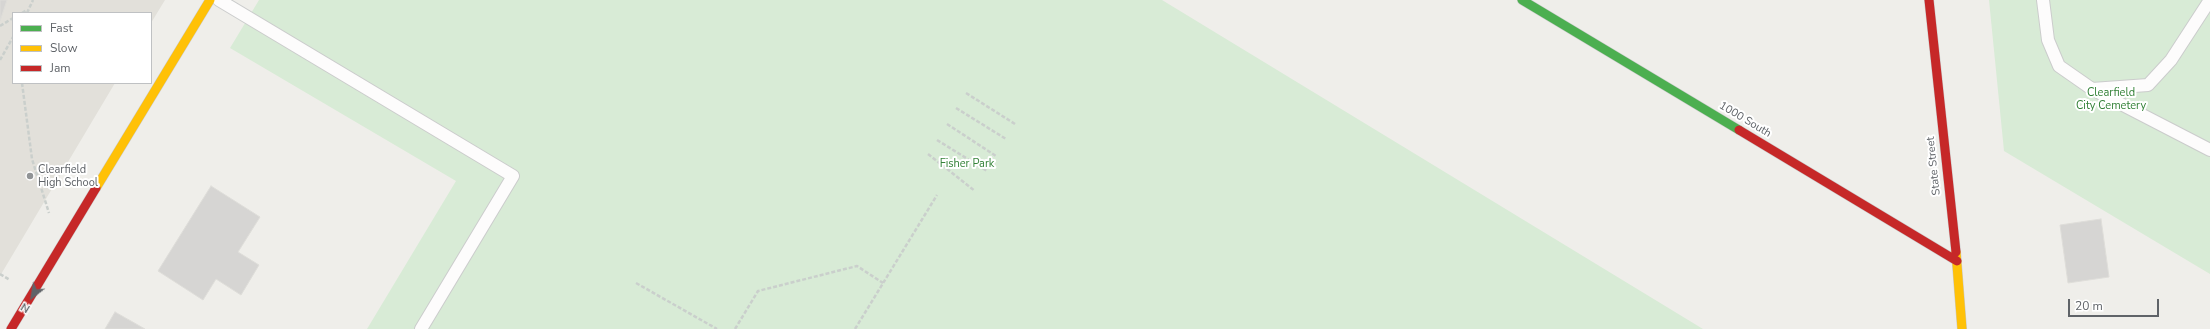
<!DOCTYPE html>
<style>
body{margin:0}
#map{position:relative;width:2210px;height:329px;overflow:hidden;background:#efeeea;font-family:"Nunito Sans",sans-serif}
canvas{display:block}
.legend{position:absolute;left:12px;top:12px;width:140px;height:72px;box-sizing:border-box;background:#fff;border:1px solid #bfc1c3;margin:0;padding:5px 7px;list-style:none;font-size:12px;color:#5f6368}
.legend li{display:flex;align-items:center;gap:8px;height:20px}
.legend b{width:20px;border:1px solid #bfc1c3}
.north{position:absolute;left:12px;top:277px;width:40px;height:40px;-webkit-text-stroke:3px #fff;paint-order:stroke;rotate:211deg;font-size:11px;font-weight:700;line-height:16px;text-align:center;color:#5f6368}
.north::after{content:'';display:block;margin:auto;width:14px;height:18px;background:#5f6368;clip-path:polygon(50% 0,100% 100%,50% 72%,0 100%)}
.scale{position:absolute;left:2068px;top:299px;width:91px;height:18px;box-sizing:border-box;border:2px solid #5f6368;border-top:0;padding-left:5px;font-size:12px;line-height:14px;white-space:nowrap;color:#5f6368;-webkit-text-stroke:3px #fff;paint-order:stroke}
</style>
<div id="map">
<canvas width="2210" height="329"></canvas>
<ul class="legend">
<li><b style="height:5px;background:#4caf50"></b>Fast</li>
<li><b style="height:5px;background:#ffc107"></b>Slow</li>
<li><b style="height:5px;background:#c62828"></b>Jam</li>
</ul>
<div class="north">N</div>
<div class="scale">20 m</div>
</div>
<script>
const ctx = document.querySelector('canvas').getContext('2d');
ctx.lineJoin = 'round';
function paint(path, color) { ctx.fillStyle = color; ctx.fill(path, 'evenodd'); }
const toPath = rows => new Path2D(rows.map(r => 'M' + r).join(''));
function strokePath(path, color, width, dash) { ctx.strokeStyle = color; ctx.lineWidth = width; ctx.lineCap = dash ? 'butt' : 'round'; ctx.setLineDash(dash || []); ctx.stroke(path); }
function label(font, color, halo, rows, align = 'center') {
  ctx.font = font + ' "Nunito Sans",sans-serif'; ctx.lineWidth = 4; ctx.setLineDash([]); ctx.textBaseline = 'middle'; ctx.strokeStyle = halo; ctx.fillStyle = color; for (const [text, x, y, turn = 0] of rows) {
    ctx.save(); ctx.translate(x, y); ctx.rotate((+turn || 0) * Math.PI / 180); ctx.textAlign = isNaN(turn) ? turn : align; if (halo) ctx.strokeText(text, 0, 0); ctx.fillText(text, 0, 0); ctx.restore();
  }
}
const education = toPath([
 [0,0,165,0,151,23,151,13,13,13,13,83,115,83,0,276]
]);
const green = toPath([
 [259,0,1162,0,1703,329,367,329,456,181,230,48],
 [1989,0,2210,0,2210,274,2004,151]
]);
const building = toPath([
 [0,0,7,0,0,21,0,0],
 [211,186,260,217,238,252,259,265,241,295,216,279,203,300,158,271,211,186],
 [2101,219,2109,277,2068,283,2060,225,2101,219],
 [115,312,145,329,105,329,115,312]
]);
const path = toPath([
 [22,13,27,10],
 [27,13,33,0],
 [0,26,13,18],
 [0,60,13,37],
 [22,83,32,159,49,213],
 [966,93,1015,124],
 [956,108,1006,139],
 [947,124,996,156],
 [937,140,987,171],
 [928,154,975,191],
 [0,274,10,280],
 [636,283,717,329],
 [735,329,758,291,857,266,883,283],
 [855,329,937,195]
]);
const lane = toPath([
 [219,0,513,176,421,329],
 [2043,0,2048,40,2059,66,2092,89,2148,85,2171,60,2210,0],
 [2092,89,2210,150]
]);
const fast = toPath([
 [1522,0,1739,130]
]);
const slow = toPath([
 [96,188,210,0],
 [1956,252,1962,329]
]);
const jam = toPath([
 [1929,0,1956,252],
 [1739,130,1957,261],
 [11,329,96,188]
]);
const markers = [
 [30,176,4,"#919496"]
];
const parkNames = [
 ["Clearfield",2111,93],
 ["City Cemetery",2111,106],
 ["Fisher Park",967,164]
];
const streetNames = [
 ["1000 South",1745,120,31],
 ["State Street",1934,166,-96]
];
const poiNames = [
 ["Clearfield",38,170],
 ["High School",38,183]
];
paint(education, '#e2e0da');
paint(green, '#d8ebd6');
paint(building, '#d6d5d3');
strokePath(building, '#deddd9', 1);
strokePath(lane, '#cbcccc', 14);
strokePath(fast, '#cacacb', 10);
strokePath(slow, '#cacacb', 10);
strokePath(jam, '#cacacb', 10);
strokePath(path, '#cacfcc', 2.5, [4, 2]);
strokePath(lane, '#fdfcfc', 12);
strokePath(fast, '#4caf50', 9);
strokePath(slow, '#ffc107', 9);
strokePath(jam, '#c62828', 9);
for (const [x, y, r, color] of markers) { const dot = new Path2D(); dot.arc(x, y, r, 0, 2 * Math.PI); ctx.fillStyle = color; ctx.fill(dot); strokePath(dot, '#fff', 1.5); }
label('11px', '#348238', '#fff', parkNames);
label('11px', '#5f6368', '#fff', streetNames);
label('11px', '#5f6368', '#fff', poiNames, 'left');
</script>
